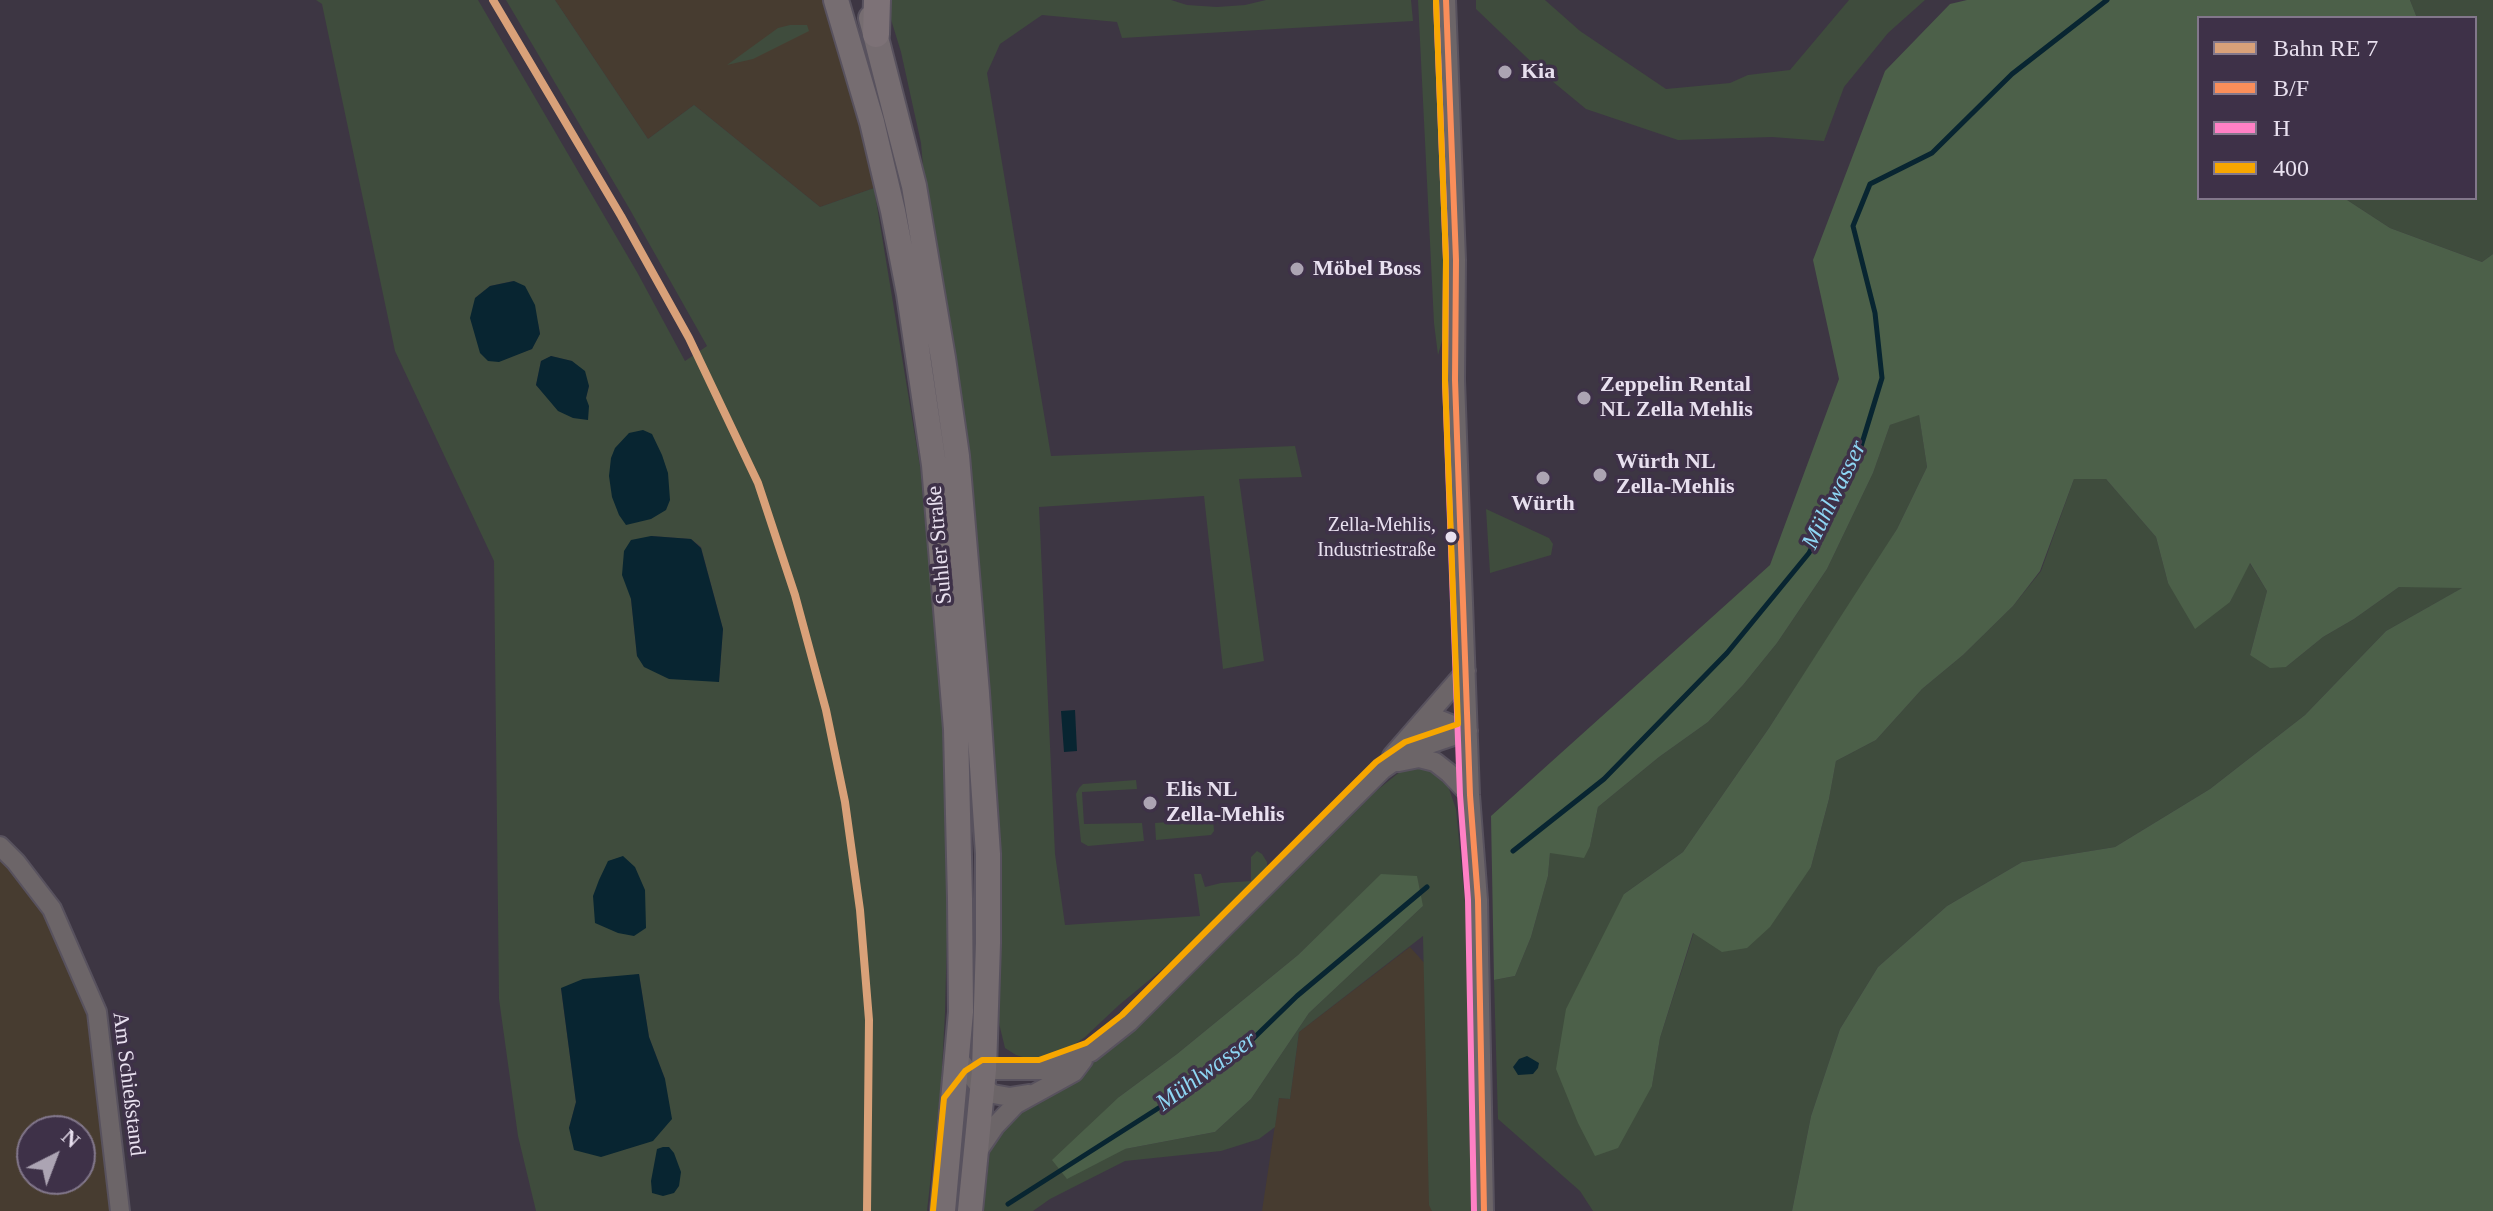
<!DOCTYPE html>
<meta charset="utf-8">
<style>
body{margin:0}
#map{position:relative;width:2493px;height:1211px;overflow:hidden;background:#3d3643;font-family:Georgia,serif}
canvas{display:block}
.legend{position:absolute;left:2197px;top:16px;width:280px;height:184px;box-sizing:border-box;background:#3e3148;border:2px solid #82778b;margin:0;padding:10px 14px;list-style:none;font-size:24px;color:#e8e0ef}
.legend li{display:flex;align-items:center;gap:16px;height:40px}
.legend b{width:40px;border:2px solid #82778b}
.north{position:absolute;left:16px;top:1115px;width:80px;height:80px;box-sizing:border-box;background:#3e3148;border:2px solid #82778b;border-radius:50%;rotate:42deg;font-size:22px;font-weight:700;line-height:32px;text-align:center;color:#e8e0ef}
.north::after{content:'';display:block;margin:auto;width:28px;height:36px;background:#aca4b3;clip-path:polygon(50% 0,100% 100%,50% 72%,0 100%)}
</style>
<div id="map">
<canvas width="2493" height="1211"></canvas>
<ul class="legend">
<li><b style="height:10px;background:#d9a179"></b>Bahn RE 7</li>
<li><b style="height:10px;background:#fa8e5a"></b>B/F</li>
<li><b style="height:10px;background:#ff80c5"></b>H</li>
<li><b style="height:10px;background:#f7a600"></b>400</li>
</ul>
<div class="north">N</div>
</div>
<script>
const ctx = document.querySelector('canvas').getContext('2d');
ctx.lineJoin = 'round';
function paint(path, color) { ctx.fillStyle = color; ctx.fill(path, 'evenodd'); }
const toPath = rows => new Path2D(rows.map(r => 'M' + r).join(''));
function strokePath(path, color, width, dash) { ctx.strokeStyle = color; ctx.lineWidth = width; ctx.lineCap = dash ? 'butt' : 'round'; ctx.setLineDash(dash || []); ctx.stroke(path); }
function label(font, color, halo, rows, align = 'center') {
  ctx.font = font + ' Georgia,serif'; ctx.lineWidth = 7; ctx.setLineDash([]); ctx.textBaseline = 'middle'; ctx.strokeStyle = halo; ctx.fillStyle = color; for (const [text, x, y, turn = 0] of rows) {
    ctx.save(); ctx.translate(x, y); ctx.rotate((+turn || 0) * Math.PI / 180); ctx.textAlign = isNaN(turn) ? turn : align; if (halo) ctx.strokeText(text, 0, 0); ctx.fillText(text, 0, 0); ctx.restore();
  }
}
const commercial = toPath([
 [555,0,823,0,836,23,874,188,820,207,694,105,648,139],
 [0,846,52,909,97,1012,120,1211,0,1211],
 [32,1131,80,1131,80,1179,32,1179],
 [1410,947,1428,967,1432,1071,1432,1211,1262,1211,1279,1098,1290,1099,1299,1032]
]);
const green = toPath([
 [316,0,478,0,637,272,685,361,707,346,629,208,506,0,555,0,648,139,694,105,820,207,874,188,920,466,943,728,948,894,945,1013,941,1086,927,1211,536,1211,518,1136,499,999,494,561,395,351,322,4],
 [513,281,538,323,540,333,532,349,515,355,475,298,490,286],
 [551,356,572,361,589,386,586,398,547,397,536,385,541,361],
 [651,536,691,539,701,547,723,629,719,682,637,656,631,599],
 [639,974,649,1037,665,1079,569,1128,576,1102,561,989],
 [885,0,1171,0,1187,5,1217,7,1245,5,1266,0,1411,0,1413,21,1122,38,1117,22,1042,15,1000,44,987,73,1051,456,1295,446,1302,477,1239,479,1264,661,1223,669,1204,496,1039,507,1055,854,1065,925,1200,916,1194,874,1201,874,1205,887,1221,883,1251,881,1251,857,1257,851,1262,854,1267,862,1267,870,1193,944,1119,1005,1085,1037,1058,1056,1033,1060,1016,1055,1005,1048,996,1011,921,143,901,52],
 [1418,0,1437,0,1447,303,1444,334,1438,355,1434,323],
 [1476,0,1545,0,1580,31,1666,89,1730,83,1748,75,1790,70,1849,0,1925,0,1888,33,1844,87,1824,141,1772,137,1678,140,1586,109,1546,76,1476,9],
 [2410,0,2493,0,2493,254,2482,262,2390,228,2344,198,2475,198,2475,18,2417,18],
 [790,25,807,25,809,31,753,59,727,65,778,28],
 [1919,414,1927,467,1897,529,1869,575,1769,728,1683,852,1624,894,1652,1086,1660,1038,1694,932,1811,867,1829,799,1836,761,1876,740,1922,689,1963,655,2013,606,2041,571,2074,479,2106,479,2156,537,2168,583,2230,602,2249,562,2267,591,2250,655,2286,667,2323,637,2354,619,2399,587,2464,587,2386,631,2305,715,2210,789,2115,847,2022,862,1947,906,1878,967,1840,1029,1811,1116,1792,1211,1593,1211,1580,1191,1498,1119,1494,980,1515,976,1531,937,1548,876,1550,852,1590,846,1598,807,1659,757,1708,722,1743,685,1777,643,1827,569,1873,473,1890,425],
 [1486,509,1549,538,1553,544,1551,555,1490,573],
 [1419,767,1432,771,1448,786,1456,809,1470,956,1476,1211,1432,1211,1429,1205,1423,936,1299,1032,1290,1099,1279,1098,1275,1127,1259,1139,1221,1151,1125,1161,1050,1199,1033,1211,983,1211,990,1152,997,1130,1014,1108,1137,1026,1376,791,1401,771],
 [1381,875,1423,906,1309,1013,1251,1099,1215,1132,1125,1149,1119,1097,1177,1054,1298,955],
 [1136,780,1137,789,1082,792,1084,824,1142,823,1144,841,1088,846,1081,842,1076,794,1079,788,1083,784],
 [1213,819,1214,831,1211,835,1156,840,1155,823],
 [964,1109,971,1109,959,1211,951,1211]
]);
const forest = toPath([
 [1967,0,2410,0,2417,18,2199,18,2199,198,2344,198,2390,228,2482,262,2493,254,2493,1211,1792,1211,1811,1116,1840,1029,1878,967,1947,906,2022,862,2115,847,2210,789,2305,715,2386,631,2462,588,2399,587,2354,619,2323,637,2286,667,2270,668,2250,655,2267,591,2250,563,2230,602,2195,629,2168,583,2156,537,2106,479,2074,479,2040,571,2013,606,1963,655,1922,689,1876,740,1836,761,1829,799,1811,867,1770,927,1747,948,1722,952,1693,933,1660,1038,1652,1086,1618,1148,1595,1156,1578,1123,1556,1069,1566,1009,1624,894,1683,852,1769,728,1897,529,1927,467,1919,415,1890,425,1873,473,1827,569,1777,643,1743,685,1708,722,1659,757,1598,807,1590,846,1584,858,1550,853,1548,876,1531,937,1515,976,1494,980,1491,816,1770,565,1839,379,1813,260,1885,71,1950,4],
 [1381,874,1417,876,1423,906,1309,1013,1251,1099,1215,1132,1125,1149,1067,1179,1052,1160,1119,1097,1177,1054,1298,955]
]);
const water = toPath([
 [514,281,525,286,535,305,540,334,532,349,499,362,488,361,480,353,470,318,475,298,490,286],
 [551,356,572,361,585,371,589,386,586,398,589,406,588,420,573,418,558,411,536,385,541,361],
 [643,430,652,434,662,455,668,473,670,500,666,510,651,519,626,525,619,515,612,497,609,476,611,458,615,448,629,433],
 [651,536,691,539,701,548,723,629,719,682,669,679,644,667,637,656,631,599,622,575,624,551,631,540],
 [1075,710,1077,751,1064,752,1061,711],
 [623,856,635,867,645,890,646,928,634,936,618,933,595,923,593,896,599,880,608,861],
 [639,974,649,1037,665,1079,672,1119,653,1141,601,1157,574,1150,569,1128,576,1102,561,988,583,979],
 [1527,1056,1539,1063,1538,1068,1533,1074,1518,1075,1513,1067,1519,1059],
 [663,1147,669,1147,674,1153,681,1172,679,1186,674,1193,663,1196,652,1193,651,1181,657,1149]
]);
const stream = toPath([
 [1513,851,1604,779,1727,653,1809,553,1859,453,1882,378,1875,313,1853,226,1870,184,1932,153,2012,74,2107,0],
 [1008,1204,1226,1065,1297,996,1427,887]
]);
const minor = toPath([
 [1446,0,1456,260,1455,380,1459,493,1470,795,1478,900,1484,1211],
 [1419,726,1438,719,1468,731],
 [1392,756,1466,671],
 [1399,762,1419,758,1435,762,1449,773,1470,795],
 [0,846,16,862,52,909,97,1012,120,1211],
 [959,1051,959,1059,977,1083,993,1094,1010,1097,1029,1094],
 [984,1070,1041,1070,1091,1052,1129,1022,1382,770,1409,751,1468,731],
 [978,1151,995,1126,1016,1104,1074,1072,1083,1060]
]);
const major = toPath([
 [836,0,872,122,893,211,909,294,934,465,956,729,960,899,961,1012,943,1211],
 [871,18,914,186,943,358,957,456,977,693,988,854,988,943,984,1070,970,1211]
]);
const highway = toPath([
 [876,34,877,0]
]);
const bus1 = toPath([
 [1446,0,1456,260,1455,380,1459,493,1470,795,1478,900,1484,1211]
]);
const bus2 = toPath([
 [1436,0,1446,260,1445,380,1449,493,1460,795,1468,900,1474,1211]
]);
const bus3 = toPath([
 [933,1210,944,1098,965,1071,982,1060,1039,1060,1086,1043,1122,1015,1376,762,1405,742,1458,724,1445,380,1446,260,1436,0]
]);
const rail1 = toPath([
 [493,0,621,216,689,338,758,483,795,595,826,710,845,802,860,910,869,1020,867,1211]
]);
const markers = [
 [1505,72,8,"#aca4b3"],
 [1297,269,8,"#aca4b3"],
 [1584,398,8,"#aca4b3"],
 [1600,475,8,"#aca4b3"],
 [1543,478,8,"#aca4b3"],
 [1451,537,7,"#e8e0ef"],
 [1150,803,8,"#aca4b3"]
];
const busNames = [
 ["Zella-Mehlis,",1436,526],
 ["Industriestraße",1436,551]
];
const poiNames = [
 ["Kia",1521,72],
 ["Möbel Boss",1313,269],
 ["Zeppelin Rental",1600,385],
 ["NL Zella Mehlis",1600,410],
 ["Würth NL",1616,462],
 ["Zella-Mehlis",1616,487],
 ["Würth",1543,504,"center"],
 ["Elis NL",1166,790],
 ["Zella-Mehlis",1166,815]
];
const streetNames = [
 ["Suhler Straße",940,545,-95],
 ["Am Schießstand",128,1084,83]
];
const waterNames = [
 ["Mühlwasser",1835,495,-64],
 ["Mühlwasser",1207,1072,-36]
];
paint(commercial, '#473c30');
paint(green, '#3f4c3d');
paint(forest, '#4c6049');
paint(water, '#082531');
strokePath(stream, '#082531', 5);
strokePath(minor, '#58525e', 22);
strokePath(major, '#58525e', 28);
strokePath(highway, '#58525e', 30);
strokePath(minor, '#6c6568', 18);
strokePath(major, '#766d71', 24);
strokePath(highway, '#7d7277', 26);
strokePath(bus1, '#fa8e5a', 6);
strokePath(bus2, '#ff80c5', 6);
strokePath(bus3, '#f7a600', 6);
strokePath(rail1, '#d9a179', 8);
for (const [x, y, r, color] of markers) { const dot = new Path2D(); dot.arc(x, y, r, 0, 2 * Math.PI); ctx.fillStyle = color; ctx.fill(dot); strokePath(dot, '#3e3148', 3); }
label('20px', '#e8e0ef', '#3e3148', busNames, 'right');
label('bold 22px', '#e8e0ef', '#3e3148', poiNames, 'left');
label('22px', '#e8e0ef', '#3e3148', streetNames);
label('italic 24px', '#8ed6f4', '#3e3148', waterNames);
</script>
